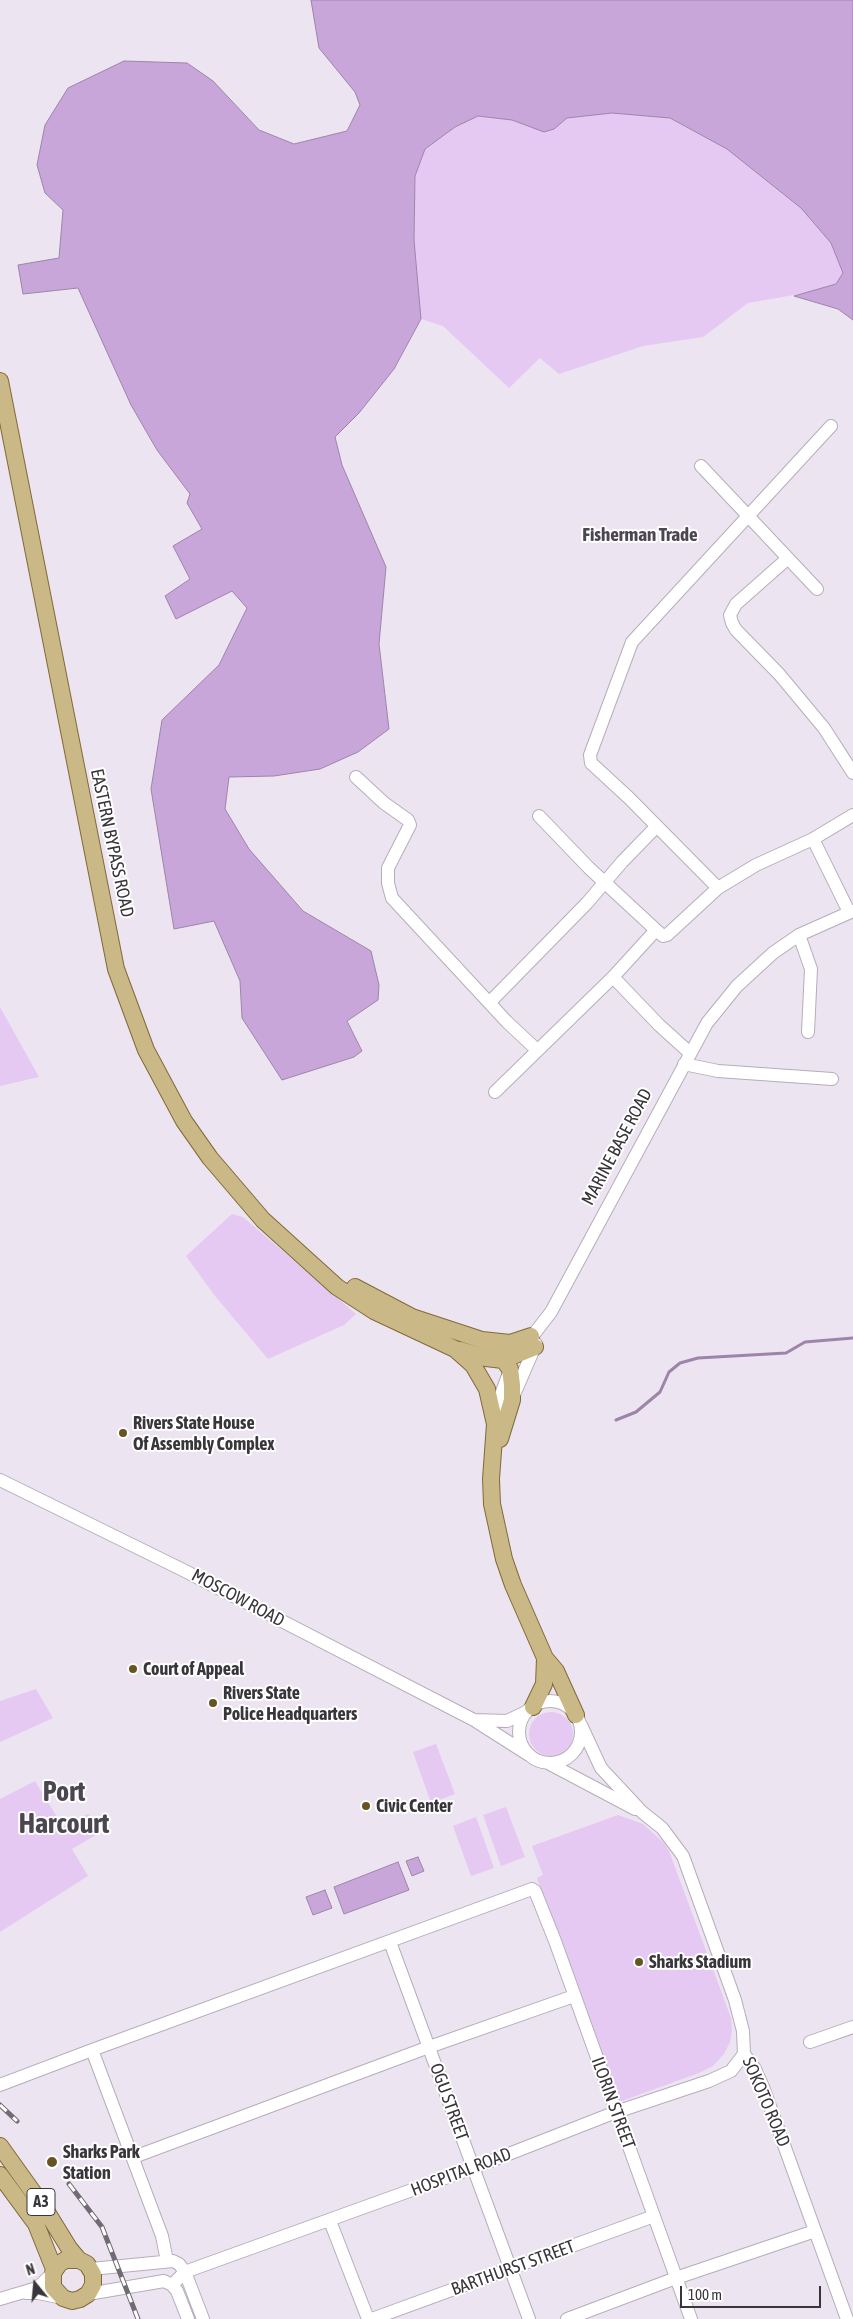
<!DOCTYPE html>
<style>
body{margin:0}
#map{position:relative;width:853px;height:2319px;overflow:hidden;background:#ece4f0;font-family:"Asap Condensed",sans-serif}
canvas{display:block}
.north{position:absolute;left:10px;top:2259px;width:50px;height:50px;-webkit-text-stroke:4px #fff;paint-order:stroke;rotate:343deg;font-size:14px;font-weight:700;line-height:20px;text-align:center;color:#39363b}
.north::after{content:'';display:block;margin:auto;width:18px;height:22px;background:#39363b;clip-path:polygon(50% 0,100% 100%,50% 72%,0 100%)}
.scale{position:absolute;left:680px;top:2286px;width:141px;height:22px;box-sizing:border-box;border:2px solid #39363b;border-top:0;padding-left:6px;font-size:15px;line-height:18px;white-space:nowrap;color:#39363b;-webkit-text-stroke:4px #fff;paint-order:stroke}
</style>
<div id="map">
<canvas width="853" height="2319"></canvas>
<div class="north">N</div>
<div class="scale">100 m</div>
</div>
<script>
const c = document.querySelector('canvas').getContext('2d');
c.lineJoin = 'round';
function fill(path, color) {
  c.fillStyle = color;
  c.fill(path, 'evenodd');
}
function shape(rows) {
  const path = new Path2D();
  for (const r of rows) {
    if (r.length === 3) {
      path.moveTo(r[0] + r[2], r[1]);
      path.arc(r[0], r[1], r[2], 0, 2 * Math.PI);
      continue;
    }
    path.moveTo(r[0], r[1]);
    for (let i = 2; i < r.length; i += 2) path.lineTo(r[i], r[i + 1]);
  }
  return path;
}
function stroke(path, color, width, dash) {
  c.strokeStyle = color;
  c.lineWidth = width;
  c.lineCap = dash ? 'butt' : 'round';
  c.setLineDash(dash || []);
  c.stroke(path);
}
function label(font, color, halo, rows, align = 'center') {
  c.font = font + ' "Asap Condensed",sans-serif';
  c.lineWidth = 4;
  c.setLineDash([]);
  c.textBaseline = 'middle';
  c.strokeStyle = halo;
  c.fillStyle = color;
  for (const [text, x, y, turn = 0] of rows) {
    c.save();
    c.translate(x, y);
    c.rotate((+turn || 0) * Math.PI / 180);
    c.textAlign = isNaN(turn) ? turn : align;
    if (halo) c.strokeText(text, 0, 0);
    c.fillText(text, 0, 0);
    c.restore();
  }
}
fill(shape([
 [613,113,669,118,727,149,801,208,831,243,843,273,836,284,811,292,748,303,703,337,643,346,559,374,540,358,509,388,443,326,421,319,414,240,415,176,425,149,455,127,478,116,512,120,533,128,554,129,567,118],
 [0,1007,39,1077,0,1086],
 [232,1214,243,1217,356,1314,344,1325,268,1359,215,1296,186,1256],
 [36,1689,53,1718,0,1742,0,1701],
 [551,1734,22],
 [436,1744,455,1794,431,1803,413,1752],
 [35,1781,63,1827,88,1814,101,1832,72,1849,88,1876,0,1932,0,1799],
 [506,1807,525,1857,501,1866,483,1815],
 [618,1815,643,1824,664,1843,669,1851,731,2018,732,2031,730,2042,724,2054,713,2066,699,2073,619,2102,537,1878,543,1875,532,1846],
 [476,1817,494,1868,471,1876,453,1826]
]), '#e5c9f3');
const water = shape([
 [311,0,853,0,853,320,838,309,794,296,836,284,843,273,831,243,801,208,727,149,670,118,612,113,567,118,554,129,544,132,512,120,478,116,455,127,425,149,415,176,414,240,421,319,394,369,359,413,335,437,342,465,386,567,379,644,389,729,358,752,320,769,274,776,229,777,225,809,249,849,303,911,371,951,379,985,378,1000,347,1021,362,1051,354,1057,282,1080,242,1018,240,981,214,921,174,929,151,789,162,720,219,665,247,608,232,591,176,619,165,596,190,579,173,546,202,529,187,503,190,494,157,450,131,405,78,288,23,294,18,265,59,258,63,210,45,193,37,165,45,125,68,88,124,61,187,63,213,81,259,130,294,144,347,131,360,105,355,92,319,48,311,0],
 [418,1857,424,1871,412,1876,406,1861,418,1857],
 [398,1862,409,1890,344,1914,334,1887,398,1862],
 [325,1890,332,1908,313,1915,306,1897,325,1890]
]);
fill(water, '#c8a6da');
stroke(water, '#9d84aa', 1);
stroke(shape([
 [616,1420,636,1412,660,1392,669,1372,680,1363,698,1358,786,1353,805,1342,853,1338]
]), '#9d84aa', 3);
const minor = shape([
 [701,466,817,589],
 [787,559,736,604,730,615,732,623,736,630,779,674,824,728,853,773],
 [356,777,384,803,408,820,410,825,388,868,388,883,392,898,507,1022,537,1050],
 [539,816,589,868,656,930,613,977,659,1025,690,1053],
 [718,888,756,865,813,839],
 [849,912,813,839,853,815],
 [656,930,663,936,667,935,718,888,629,798,591,763,590,755,632,642,831,426],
 [799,935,811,969,808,1032],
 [490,1002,587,903,622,862,656,827],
 [684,1064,718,1071,832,1079],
 [495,1092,613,977],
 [527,1343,551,1312,707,1023,737,986,773,953,799,935,853,911],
 [513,1397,536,1344],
 [496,1421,499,1400,510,1370],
 [0,1480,183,1570,474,1720,529,1755],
 [550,1732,31],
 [474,1720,507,1721,526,1712],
 [581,1725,601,1768,642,1812,662,1828,683,1856,735,2000,743,2031,744,2054,755,2069,763,2087,847,2319],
 [548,1763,635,1809],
 [390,1942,529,2319],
 [810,2042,853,2027],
 [92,2050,162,2236,167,2261],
 [0,2085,92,2050,532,1889,535,1891,555,1941,691,2319],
 [134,2157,429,2047,574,1996],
 [330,2221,368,2319],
 [91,2269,173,2261,179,2264,185,2272,203,2319],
 [172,2285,185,2272,204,2265,473,2168,616,2112,709,2081,731,2071,744,2054],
 [26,2293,38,2293,63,2298],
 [88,2294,164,2281,172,2285,177,2291,188,2319],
 [0,2299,37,2288,53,2273],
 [372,2319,654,2216],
 [567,2319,676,2278,815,2231]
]);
const major = shape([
 [0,381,116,969,146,1050,184,1121,210,1158,263,1220,337,1287,374,1311,455,1349,473,1365,487,1389,495,1424,491,1479,492,1504,504,1559,513,1585,545,1658,556,1671,576,1715],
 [355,1287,412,1317,482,1340,496,1350,510,1369,512,1385,512,1400,500,1439],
 [482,1340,510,1343,531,1336],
 [460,1350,486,1358,503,1360,535,1347],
 [533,1707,544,1684,545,1658],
 [0,2146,45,2209,69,2248,79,2260,87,2264,93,2274,93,2285,88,2294,80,2299,72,2301,63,2298,53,2287,53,2273,59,2264,65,2260,79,2260],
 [0,2175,36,2224,54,2269]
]);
stroke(minor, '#b5aeb9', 14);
stroke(major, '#806b38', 18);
stroke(minor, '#fff', 12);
stroke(major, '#cab886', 16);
const rail = shape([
 [0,2105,17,2121],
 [69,2184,102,2227,138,2319]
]);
stroke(rail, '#706c73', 5);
stroke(rail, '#fff', 3, [9]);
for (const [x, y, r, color] of [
 [123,1433,5,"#675422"],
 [133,1669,5,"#675422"],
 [213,1703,5,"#675422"],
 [366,1806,5,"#675422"],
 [639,1962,5,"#675422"],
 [52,2162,6,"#675422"]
]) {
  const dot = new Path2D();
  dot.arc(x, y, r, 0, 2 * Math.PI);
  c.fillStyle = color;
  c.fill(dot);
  stroke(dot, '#fff', 2);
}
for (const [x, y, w] of [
 [41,2202,28]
]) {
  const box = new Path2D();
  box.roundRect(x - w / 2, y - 13.5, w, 27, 4);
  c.fillStyle = '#fff';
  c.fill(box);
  stroke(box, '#39363b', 1);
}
label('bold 16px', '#39363b', null, [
 ["A3",41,2202]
]);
label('18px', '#39363b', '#fff', [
 ["EASTERN BYPASS ROAD",112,843,78],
 ["MARINE BASE ROAD",617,1147,-62],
 ["MOSCOW ROAD",238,1598,28],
 ["OGU STREET",449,2102,70],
 ["SOKOTO ROAD",766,2102,67],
 ["ILORIN STREET",613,2103,70],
 ["HOSPITAL ROAD",461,2172,-21],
 ["BARTHURST STREET",513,2268,-20]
]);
label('bold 18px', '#39363b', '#fff', [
 ["Rivers State House",133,1423],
 ["Of Assembly Complex",133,1444],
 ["Court of Appeal",143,1669],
 ["Rivers State",223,1693],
 ["Police Headquarters",223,1714],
 ["Civic Center",376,1806],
 ["Sharks Stadium",649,1962],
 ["Sharks Park",63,2152],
 ["Station",63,2173]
], 'left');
label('bold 19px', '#4c4650', '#fff', [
 ["Fisherman Trade",640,535]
]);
label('bold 28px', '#4c4650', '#fff', [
 ["Port",64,1792],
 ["Harcourt",64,1824]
]);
</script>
